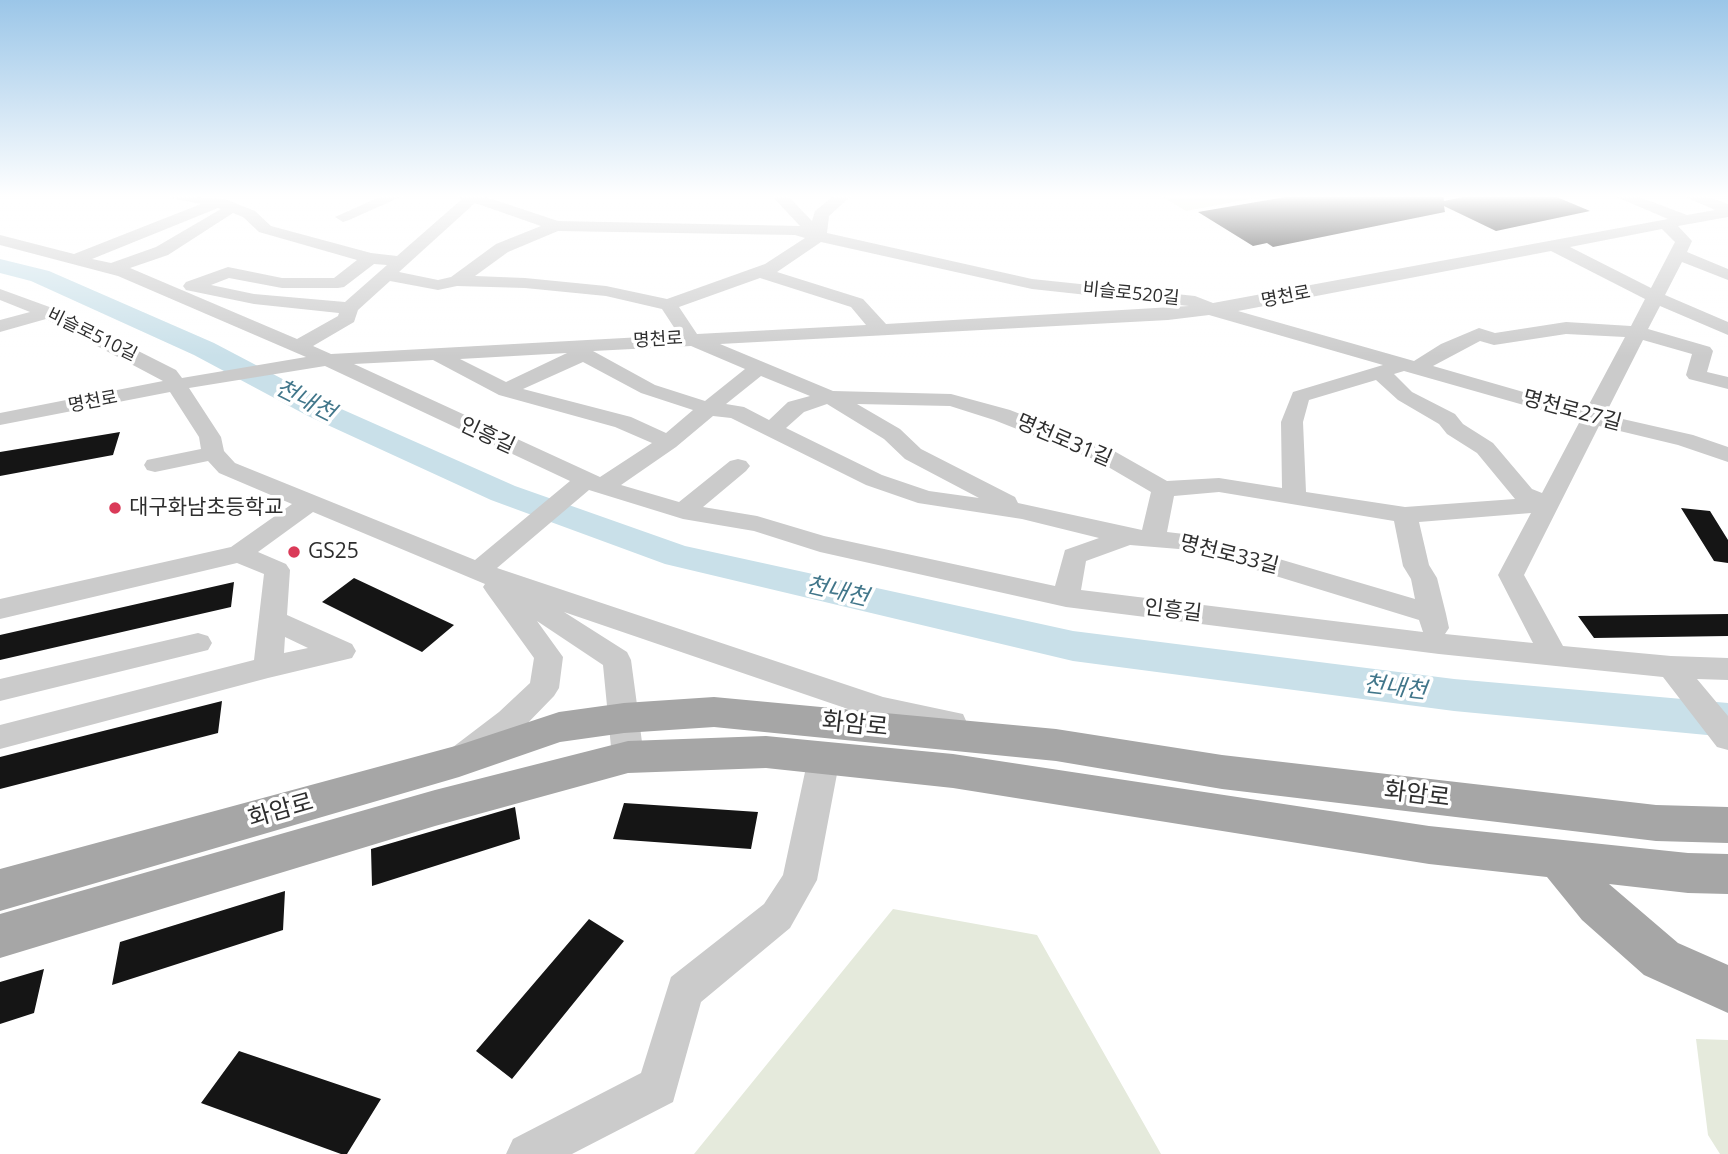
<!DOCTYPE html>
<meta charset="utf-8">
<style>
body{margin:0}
canvas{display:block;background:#fff}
</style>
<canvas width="1728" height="1154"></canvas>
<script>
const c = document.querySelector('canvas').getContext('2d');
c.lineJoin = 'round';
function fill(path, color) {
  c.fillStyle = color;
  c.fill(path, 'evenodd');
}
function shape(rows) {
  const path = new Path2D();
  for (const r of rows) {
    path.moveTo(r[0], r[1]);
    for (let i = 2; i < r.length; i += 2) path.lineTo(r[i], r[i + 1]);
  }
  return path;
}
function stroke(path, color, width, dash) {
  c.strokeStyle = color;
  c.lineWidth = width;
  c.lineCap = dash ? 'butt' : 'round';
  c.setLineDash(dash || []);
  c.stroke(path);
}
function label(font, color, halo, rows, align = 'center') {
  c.font = font + ' "Open Sans","Noto Sans KR",sans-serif';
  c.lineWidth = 7;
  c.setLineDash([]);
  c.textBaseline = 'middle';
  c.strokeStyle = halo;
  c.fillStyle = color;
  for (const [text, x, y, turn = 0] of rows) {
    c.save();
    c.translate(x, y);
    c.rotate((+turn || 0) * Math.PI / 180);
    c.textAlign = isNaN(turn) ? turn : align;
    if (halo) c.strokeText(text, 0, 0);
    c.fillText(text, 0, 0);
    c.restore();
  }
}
fill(shape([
 [1160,195,1256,195,1260,197,1186,211],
 [893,909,1037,935,1161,1154,694,1154],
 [1696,1039,1728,1040,1728,1154,1720,1154,1708,1135]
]), '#e5eadc');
fill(shape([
 [0,259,49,271,214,343,330,404,515,486,685,546,1073,631,1454,679,1728,703,1728,737,1454,711,1073,661,665,564,491,500,308,416,194,355,31,281,0,273,0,259]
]), '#c9e0e9');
fill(shape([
 [1297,195,1443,195,1444,201,1473,195,1552,195,1590,211,1496,231,1444,206,1445,212,1273,247,1267,243,1253,246,1198,212],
 [120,432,113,455,0,476,0,452],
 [1681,508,1710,511,1728,540,1728,563,1714,561],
 [354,578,454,625,422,652,322,602],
 [234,582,231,607,0,660,0,635],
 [1728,614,1728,636,1594,638,1578,616],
 [222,701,218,733,0,789,0,757],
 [624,803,758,812,751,849,613,839],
 [515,807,520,839,372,886,371,849],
 [285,891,283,930,112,985,120,942],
 [589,919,624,941,512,1079,476,1051],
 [44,969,34,1013,0,1024,0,982],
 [239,1051,381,1099,347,1154,341,1154,201,1103]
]), '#151515');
fill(shape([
 [169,195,225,199,255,211,271,226,371,253,397,256,462,199,457,195,480,195,558,221,800,226,771,195,787,195,812,221,815,211,835,195,852,195,829,216,827,233,1032,279,1195,296,1213,303,1668,219,1612,195,1634,195,1687,215,1715,210,1681,195,1703,195,1728,204,1728,217,1678,226,1692,241,1687,252,1728,269,1728,280,1682,262,1665,295,1728,322,1728,335,1660,306,1648,329,1710,347,1713,351,1707,372,1728,377,1728,389,1689,379,1686,375,1692,354,1643,340,1605,415,1693,435,1728,447,1728,462,1678,445,1599,426,1524,575,1563,646,1671,656,1728,658,1728,680,1697,679,1728,716,1728,750,1717,747,1663,677,1439,654,1066,607,820,552,754,531,683,519,589,490,497,568,883,697,963,714,967,723,963,732,952,735,883,721,564,612,627,652,631,660,644,757,639,766,628,770,617,766,612,757,603,665,537,621,563,657,559,688,554,696,521,730,475,765,464,769,453,765,448,756,453,747,499,712,530,683,534,658,487,593,483,587,485,584,313,512,258,552,286,564,290,570,287,615,352,644,356,651,352,658,268,678,0,749,0,725,254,660,264,574,237,563,0,619,0,599,231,547,292,504,219,473,208,461,155,472,147,470,144,465,147,460,201,449,199,437,170,392,0,425,0,413,163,381,46,319,0,332,0,320,30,312,0,300,0,289,55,309,176,370,182,378,306,357,118,276,0,245,0,235,74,254,201,204,172,198,169,195],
 [475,203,541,226,496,244,451,277,438,280,399,272,475,203],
 [218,208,221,209,156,247,111,263,92,259,218,208],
 [233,213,243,217,259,232,357,260,334,278,282,278,228,267,186,282,183,286,186,290,254,304,339,313,338,316,297,339,130,268,168,255,233,213],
 [1662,229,1675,242,1651,288,1570,247,1662,229],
 [558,231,795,235,805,238,765,264,667,299,606,286,525,278,475,276,508,252,558,231],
 [821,242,1032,289,1189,306,886,324,863,299,777,272,821,242],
 [1551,251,1645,299,1631,326,1566,322,1495,333,1479,328,1441,344,1414,361,1238,311,1551,251],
 [374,264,387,265,345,302,254,294,211,285,229,278,282,288,338,288,344,287,374,264],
 [760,278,851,307,866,325,697,334,679,307,760,278],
 [390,281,438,290,457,286,525,288,606,296,662,309,679,335,331,354,313,346,354,322,358,310,390,281],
 [1209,315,1383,365,1293,392,1281,422,1282,488,1219,478,1167,481,1114,451,1010,410,951,394,833,391,720,344,1168,320,1209,315],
 [1566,334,1625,337,1586,410,1433,366,1480,341,1494,345,1566,334],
 [691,346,745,369,705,401,655,385,593,351,691,346],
 [567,353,506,382,460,359,567,353],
 [433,360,499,395,615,427,652,443,600,477,354,364,433,360],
 [583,362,641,393,693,410,666,433,631,417,523,389,583,362],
 [325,366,570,481,475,560,235,463,224,451,221,437,189,388,325,366],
 [1404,371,1580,421,1542,493,1532,489,1493,443,1463,424,1455,414,1412,392,1394,374,1404,371],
 [761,376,810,396,788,402,769,420,744,407,726,404,761,376],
 [1376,380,1398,400,1439,424,1447,434,1477,453,1515,499,1405,507,1306,492,1303,422,1309,400,1376,380],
 [827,404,884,439,905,459,979,498,929,491,882,475,786,428,804,412,827,404],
 [857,404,950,406,994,420,1098,461,1151,492,1142,530,1018,503,1015,497,921,449,900,429,857,404],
 [713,416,731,418,866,485,918,503,1022,519,1099,538,1065,550,1055,586,824,536,757,516,703,507,746,471,750,466,746,461,738,459,730,461,679,502,621,485,676,447,713,416],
 [1219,492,1394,521,1403,566,1411,579,1415,599,1201,536,1167,532,1174,496,1219,492],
 [1531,513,1498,575,1533,643,1445,634,1449,628,1446,614,1437,578,1429,565,1419,522,1531,513],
 [1130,545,1191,550,1419,620,1423,632,1081,590,1086,561,1130,545],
 [285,637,308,648,284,653,285,637],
 [384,195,405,195,349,220,343,222,335,217,384,195],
 [198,633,208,636,212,643,208,650,0,701,0,679,198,633],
 [824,745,835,749,840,758,817,880,790,928,701,1002,673,1102,572,1154,506,1154,513,1139,641,1073,671,977,764,904,783,875,808,758,813,749,824,745]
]), '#cbcbcb');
fill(shape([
 [714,697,1056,729,1222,755,1656,805,1728,807,1728,843,1656,841,1222,789,1056,761,714,727,624,733,560,742,459,777,0,911,0,869,459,745,559,712,624,703,714,697],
 [766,736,953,754,1429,826,1688,853,1728,854,1728,894,1688,893,1609,884,1678,943,1728,965,1728,1013,1644,975,1582,920,1547,877,1429,864,953,788,766,768,628,773,435,826,0,958,0,914,435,790,628,741,766,736]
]), '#a6a6a6');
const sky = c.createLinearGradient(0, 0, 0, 357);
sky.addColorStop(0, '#9bc6e8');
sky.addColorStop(0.55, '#fff');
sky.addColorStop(1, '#ffffff00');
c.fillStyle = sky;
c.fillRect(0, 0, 1728, 357);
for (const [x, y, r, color] of [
 [115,508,7,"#da3a58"],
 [294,552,7,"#da3a58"]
]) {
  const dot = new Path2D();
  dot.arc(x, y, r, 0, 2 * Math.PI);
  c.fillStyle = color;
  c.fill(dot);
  stroke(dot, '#fff', 2.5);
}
label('18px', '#2e2e2e', '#fff', [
 ["비슬로520길",1131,294,6],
 ["명천로",1286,297,-11],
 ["비슬로510길",92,335,26],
 ["명천로",658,340,-3],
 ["명천로",93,402,-11]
]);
label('21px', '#2e2e2e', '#fff', [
 ["명천로27길",1572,411,15],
 ["인흥길",487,436,25],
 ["명천로31길",1064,441,23],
 ["명천로33길",1229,555,14],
 ["인흥길",1173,611,7]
]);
label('21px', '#2e2e2e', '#fff', [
 ["대구화남초등학교",129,508],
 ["GS25",308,552]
], 'left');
label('italic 23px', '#41768a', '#fff', [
 ["천내천",305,401,27],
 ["천내천",837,592,13],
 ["천내천",1395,688,7]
]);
label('24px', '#2e2e2e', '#fff', [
 ["화암로",855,725,6],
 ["화암로",1417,795,7],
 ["화암로",281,811,-16]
]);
</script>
